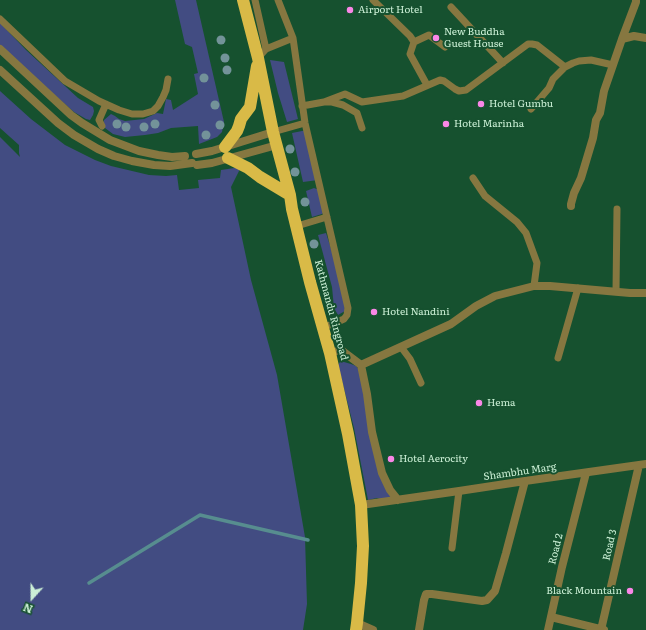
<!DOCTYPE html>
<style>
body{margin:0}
#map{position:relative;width:646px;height:630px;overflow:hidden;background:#16512f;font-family:Literata,serif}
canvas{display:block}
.north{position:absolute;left:12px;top:578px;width:40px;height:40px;-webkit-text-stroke:3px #16512f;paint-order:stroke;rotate:201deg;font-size:11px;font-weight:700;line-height:16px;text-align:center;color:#ccf0d6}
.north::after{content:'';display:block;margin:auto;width:14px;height:18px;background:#ccf0d6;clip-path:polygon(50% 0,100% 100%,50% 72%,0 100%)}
</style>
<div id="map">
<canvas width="646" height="630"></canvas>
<div class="north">N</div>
</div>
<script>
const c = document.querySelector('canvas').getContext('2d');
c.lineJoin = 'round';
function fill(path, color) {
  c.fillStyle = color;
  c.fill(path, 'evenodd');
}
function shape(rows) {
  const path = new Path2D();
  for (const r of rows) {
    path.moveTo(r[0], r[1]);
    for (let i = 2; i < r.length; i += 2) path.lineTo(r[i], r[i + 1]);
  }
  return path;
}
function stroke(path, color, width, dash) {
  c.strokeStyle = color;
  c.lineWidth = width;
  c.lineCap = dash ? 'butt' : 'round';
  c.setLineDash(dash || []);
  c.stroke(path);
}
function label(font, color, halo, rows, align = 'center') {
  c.font = font + ' Literata,serif';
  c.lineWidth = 4;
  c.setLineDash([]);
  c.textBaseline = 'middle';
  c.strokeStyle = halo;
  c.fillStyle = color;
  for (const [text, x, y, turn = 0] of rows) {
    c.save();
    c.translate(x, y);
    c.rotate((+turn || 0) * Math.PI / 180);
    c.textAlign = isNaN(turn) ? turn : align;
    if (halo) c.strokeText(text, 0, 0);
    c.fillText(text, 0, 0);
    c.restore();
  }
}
fill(shape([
 [175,0,196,0,224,122,222,132,217,137,199,144,198,126,171,128,158,133,145,135,125,137,113,134,105,128,103,125,104,120,111,114,115,116,119,119,125,121,144,119,157,113,163,114,166,99,171,100,173,110,198,94,194,74,198,73,192,47,185,44],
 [0,23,26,50,78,98,93,107,94,111,93,115,90,120,86,119,74,112,51,92,0,45],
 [270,60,284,62,298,119,287,122,278,93],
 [0,91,31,119,65,145,95,160,111,166,149,175,166,176,177,175,179,190,199,188,198,180,220,178,221,170,241,167,231,187,251,280,277,375,305,537,307,604,303,630,0,630,0,137,20,157,19,153,19,145,0,128],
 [307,130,318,180,303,182,292,133],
 [314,188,319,190,324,212,322,214,312,217,306,191],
 [326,233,346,295,345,311,338,315,334,308,332,287,318,235],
 [340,362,344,362,351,364,356,366,359,370,373,442,394,500,382,500,377,498,368,500,354,428,338,365]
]), '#424c82');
stroke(shape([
 [89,583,200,515,308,540]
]), '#578d8f', 3.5);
stroke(shape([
 [255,0,266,49],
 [373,0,410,36,414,42,429,35,445,47],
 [451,7,503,63],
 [0,19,65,81,99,101,119,110,132,114,143,114,153,111,158,106,163,97,166,90,168,79],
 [293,38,305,123,348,308,347,315,344,319,333,324,323,327],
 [414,42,410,54,427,85],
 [258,58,266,49,293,38,278,0],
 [324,102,345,94,362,102,403,96,440,80,444,81,455,89,459,91,466,90,528,44,532,44,537,45,565,67],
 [302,106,324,102,332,102,343,105,357,113,362,128],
 [531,109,549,88,553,79,565,67,573,63,579,61,591,60,613,65],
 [102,126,99,120,106,104],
 [273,132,305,123],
 [473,178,485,196,517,222,526,233,537,263,534,286],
 [297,226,327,217],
 [616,291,617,209],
 [401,347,410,359,421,383],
 [558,358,578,288],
 [452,548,459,491]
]), '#867740', 7);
stroke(shape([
 [622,39,636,2,636,0],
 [0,49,71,115,82,123,110,140,139,151,158,155,172,157,185,156],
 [0,70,58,123,74,135,98,149,114,156,132,161,154,165,170,166,192,163],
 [196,154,212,151,273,132],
 [197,165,212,163,277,145],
 [571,206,571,204,574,193,581,178,593,138,596,120,600,113,604,91,622,39,634,36,646,38],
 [330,353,341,350,361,365,367,394,372,432,382,473,390,490,398,500],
 [361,365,451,324,476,306,495,296,534,286,550,286,630,293,646,293],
 [361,505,459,491,525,481,646,464],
 [551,617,604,630],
 [357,623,373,630],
 [419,630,424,600,426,594,432,594,482,601,487,600,495,591,506,553,525,481],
 [548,630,562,567,586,473],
 [601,630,639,465]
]), '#867740', 8);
stroke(shape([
 [243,0,258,58,273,132,290,195,292,209,310,282,330,353,348,434,361,505,363,546,361,583,357,623,356,630],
 [225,147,237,131,239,126,241,119,250,107,257,66],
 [228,158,248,168,260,177,290,195]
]), '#d9ba47', 12);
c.fillStyle = '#739399';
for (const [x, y] of [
 [221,40],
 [225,58],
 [227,70],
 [204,78],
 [215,105],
 [117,124],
 [155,124],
 [220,125],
 [126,127],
 [144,127],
 [206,135],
 [290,149],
 [295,172],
 [305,202],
 [314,244]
]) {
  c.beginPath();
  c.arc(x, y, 4.5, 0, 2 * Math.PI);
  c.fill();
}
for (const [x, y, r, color] of [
 [350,10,4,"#fa87e7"],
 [436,38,4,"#fa87e7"],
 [481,104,4,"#fa87e7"],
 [446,124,4,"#fa87e7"],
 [374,312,4,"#fa87e7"],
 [479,403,4,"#fa87e7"],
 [391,459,4,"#fa87e7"],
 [630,591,4,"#fa87e7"]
]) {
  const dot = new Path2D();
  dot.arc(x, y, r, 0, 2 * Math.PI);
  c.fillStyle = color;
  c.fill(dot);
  stroke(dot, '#16512f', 1.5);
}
label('10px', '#ccf0d6', '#16512f', [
 ["Airport Hotel",358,10],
 ["New Buddha",444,32],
 ["Guest House",444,44],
 ["Hotel Gumbu",489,104],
 ["Hotel Marinha",454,124],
 ["Hotel Nandini",382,312],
 ["Hema",487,403],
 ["Hotel Aerocity",399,459],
 ["Black Mountain",622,591,"right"]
], 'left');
label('10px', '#ccf0d6', '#16512f', [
 ["Kathmandu Ringroad",331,310,75],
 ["Shambhu Marg",520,472,-8],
 ["Road 3",610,545,-77],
 ["Road 2",556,549,-76]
]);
</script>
